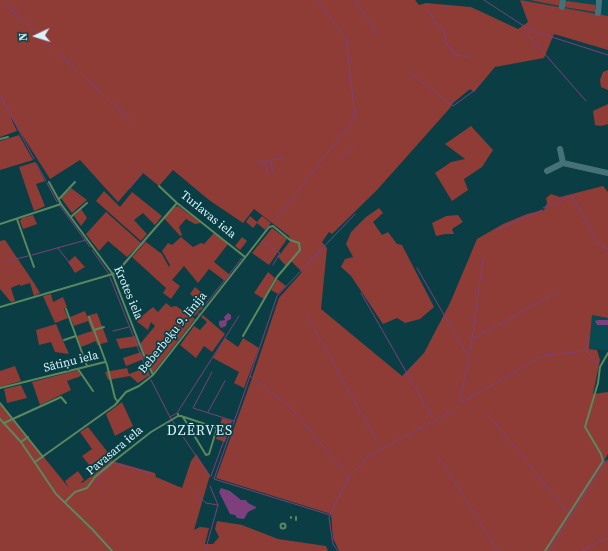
<!DOCTYPE html>
<meta charset="utf-8">
<style>
body{margin:0}
#map{position:relative;width:608px;height:551px;overflow:hidden;background:#0a3e44;font-family:"Source Serif 4",serif}
canvas{display:block}
.north{position:absolute;left:16px;top:16px;width:40px;height:40px;-webkit-text-stroke:3px #0a3e44;paint-order:stroke;rotate:266deg;font-size:11px;font-weight:700;line-height:16px;text-align:center;color:#d6f4f9}
.north::after{content:'';display:block;margin:auto;width:14px;height:18px;background:#d6f4f9;clip-path:polygon(50% 0,100% 100%,50% 72%,0 100%)}
</style>
<div id="map">
<canvas width="608" height="551"></canvas>
<div class="north">N</div>
</div>
<script>
const c = document.querySelector('canvas').getContext('2d');
c.lineJoin = 'round';
function fill(path, color) {
  c.fillStyle = color;
  c.fill(path, 'evenodd');
}
function shape(rows) {
  const path = new Path2D();
  for (const r of rows) {
    if (r.length === 3) {
      path.moveTo(r[0] + r[2], r[1]);
      path.arc(r[0], r[1], r[2], 0, 2 * Math.PI);
      continue;
    }
    path.moveTo(r[0], r[1]);
    for (let i = 2; i < r.length; i += 2) path.lineTo(r[i], r[i + 1]);
  }
  return path;
}
function stroke(path, color, width, dash) {
  c.strokeStyle = color;
  c.lineWidth = width;
  c.lineCap = dash ? 'butt' : 'round';
  c.setLineDash(dash || []);
  c.stroke(path);
}
function label(font, color, halo, rows, align = 'center') {
  c.font = font + ' "Source Serif 4",serif';
  c.lineWidth = 3.5;
  c.setLineDash([]);
  c.textBaseline = 'middle';
  c.strokeStyle = halo;
  c.fillStyle = color;
  for (const [text, x, y, turn = 0] of rows) {
    c.save();
    c.translate(x, y);
    c.rotate((+turn || 0) * Math.PI / 180);
    c.textAlign = isNaN(turn) ? turn : align;
    if (halo) c.strokeText(text, 0, 0);
    c.fillText(text, 0, 0);
    c.restore();
  }
}
fill(shape([
 [519,0,608,0,608,16,582,12],
 [592,315,608,318,608,350,589,349]
]), '#094951');
fill(shape([
 [0,0,415,0,419,5,426,3,471,7,518,29,528,22,520,0,608,16,608,50,554,34,544,58,495,67,474,92,470,89,453,103,450,108,377,190,332,234,329,232,322,242,327,248,321,309,402,376,424,353,450,303,477,239,503,224,527,214,544,210,547,203,546,198,551,194,560,197,603,186,608,192,608,318,592,315,589,349,597,350,600,360,593,394,608,392,608,454,604,461,606,462,608,459,608,551,339,551,333,538,331,514,216,478,251,381,279,298,302,272,291,261,286,266,278,257,290,241,289,236,254,209,243,223,209,200,173,170,159,186,143,173,118,202,80,160,50,179,10,116,17,131,0,137],
 [530,0,560,0,561,3,560,6],
 [567,1,595,5,595,12,564,7,565,3],
 [608,70,608,90,601,87,600,80,603,72],
 [608,104,608,124,601,126,595,125,593,111],
 [471,126,493,150,482,167,464,179,468,190,452,201,435,173,451,162,465,159,445,144],
 [19,135,33,160,0,170,0,141],
 [35,162,45,181,36,184,45,206,34,211,19,167],
 [71,188,87,200,72,213,61,198],
 [104,191,120,207,132,192,162,216,155,225,143,213,134,220,147,234,141,241,96,201],
 [178,206,201,223,195,224,186,219,179,227,182,235,180,236,164,218,175,207],
 [379,208,383,213,373,222,382,235,388,232,397,244,402,245,434,307,420,319,405,323,397,318,383,324,351,276,341,267,345,259,353,257,346,244,351,232,366,217],
 [81,209,87,218,81,226,74,216],
 [106,212,141,243,127,257,108,241,99,251,86,234],
 [33,215,37,224,23,229,20,221,22,218],
 [458,215,463,222,452,229,454,234,445,234,436,236,432,223,446,216],
 [250,216,257,222,262,216,271,223,265,230,257,223,253,228,246,222],
 [272,228,287,239,269,265,252,253],
 [214,233,228,244,214,262,230,275,225,281,209,269,198,283,184,266,172,280,180,286,171,299,163,293,166,288,132,257,146,242,162,254,169,267,170,265,162,251,168,243,172,245,181,237,193,247,201,243,204,244],
 [242,237,247,241,240,250,235,246],
 [5,240,34,283,40,293,34,296,30,283,20,286,20,284,11,288,15,301,11,302,0,289,0,241],
 [75,256,85,267,75,273,68,262],
 [268,272,275,278,264,299,254,293],
 [277,279,286,286,278,294,271,290],
 [195,287,202,293,198,299,205,304,195,316,188,311,197,300,190,294],
 [51,294,53,302,63,297,67,307,64,309,68,318,55,323,43,296],
 [166,303,171,307,176,306,195,319,153,373,140,344,155,326,151,322,148,330,136,321,153,307,158,312],
 [85,311,87,316,97,313,108,342,97,345,96,341,81,347,77,336,92,331,88,321,74,326,70,317],
 [203,315,225,334,212,352,204,346,196,358,180,345,194,326,200,330,207,322,201,317],
 [56,324,64,343,69,354,55,352,51,342,39,345,36,330],
 [135,336,139,346,120,349,116,339],
 [225,338,238,347,243,338,259,348,244,388,234,383,239,372,213,358],
 [141,352,144,359,126,366,123,358],
 [15,366,21,381,0,387,0,371],
 [147,367,150,375,138,383,130,376,108,380,105,372,127,368,129,374],
 [78,370,81,376,67,381,71,390,40,405,32,382],
 [21,385,27,398,7,403,4,389],
 [122,402,133,426,115,436,106,414],
 [0,403,69,488,65,481,78,471,84,480,81,482,82,483,109,463,103,466,98,460,90,466,82,456,92,449,80,432,88,427,113,459,112,461,155,473,156,477,182,488,191,461,196,454,210,475,194,530,200,527,209,528,205,544,213,544,219,537,215,529,217,521,242,525,278,539,326,546,328,551,0,551],
 [222,418,232,421,225,442,216,439]
]), '#8e3c35');
fill(shape([
 [228,313,231,315,231,319,227,321,226,326,221,328,219,325,219,321,225,320,224,317],
 [598,320,608,320,608,325,597,325,595,321],
 [221,488,230,491,241,500,246,500,248,503,256,507,256,508,248,512,244,519,237,518,235,515,230,514,219,492]
]), '#7d407d');
stroke(shape([
 [1,0,134,123],
 [355,0,377,33],
 [484,0,530,30,608,55],
 [425,8,432,16,432,22,441,26,448,46,457,55,469,57],
 [526,37,530,37,586,101],
 [408,71,453,106,475,90,476,86],
 [0,95,34,159],
 [342,159,353,145],
 [271,161,273,172],
 [266,162,267,173],
 [36,163,46,181],
 [258,163,285,157],
 [47,183,57,202],
 [129,189,142,174],
 [60,206,90,247],
 [543,208,572,196,598,244,608,249],
 [278,217,355,117,346,38,317,0],
 [496,230,542,210],
 [262,241,280,253,273,265],
 [58,248,71,265],
 [92,250,109,274],
 [134,253,145,242],
 [32,255,86,240],
 [483,259,472,339,460,401,462,402,542,356],
 [8,261,28,256],
 [417,268,466,353],
 [114,276,129,259],
 [110,277,149,376],
 [361,293,432,417],
 [201,310,242,258],
 [198,315,199,313],
 [308,317,379,445],
 [113,331,129,327],
 [587,338,587,352,598,364],
 [472,339,559,291],
 [544,355,587,351],
 [212,372,193,408,234,421],
 [250,376,277,296,355,214],
 [151,380,171,419],
 [208,412,225,381],
 [488,414,568,513],
 [170,417,177,413,239,316],
 [172,420,210,477],
 [438,456,498,551],
 [114,463,153,474],
 [211,476,231,421],
 [96,481,107,468],
 [194,493,206,503,218,505],
 [330,515,214,479,250,376,292,409,349,477],
 [206,548,218,505,210,486],
 [338,551,333,544,329,518,331,512,349,477,369,456,454,410,459,405],
 [549,551,606,460],
 [582,551,608,537]
]), '#7d407d', 1);
stroke(shape([
 [562,7,563,0],
 [598,13,599,1],
 [560,149,563,163],
 [547,171,563,163,608,173]
]), '#457278', 6);
stroke(shape([
 [0,139,8,137],
 [49,182,61,204,112,273,143,353,153,375],
 [159,186,177,203,245,257],
 [59,199,75,182],
 [72,216,87,203],
 [17,219,34,267],
 [0,224,61,204],
 [0,307,116,273,177,203],
 [66,309,76,336],
 [89,317,107,365,115,398,118,402],
 [94,330,104,327],
 [64,340,76,336,87,366],
 [78,369,93,391],
 [0,388,105,362],
 [0,403,43,457],
 [178,416,181,416,217,428,209,454,206,455,183,417],
 [0,419,21,442,56,494,92,529,112,551],
 [4,423,61,397,66,403],
 [21,442,28,437],
 [35,462,115,405,126,392,139,386,153,375,269,227,273,226,290,240,299,243,300,250,277,277,243,336],
 [65,502,75,492,87,488,95,477,114,461,151,432,178,416,178,414],
 [291,518,291,517],
 [296,520,296,517],
 [283,526,2.5],
 [545,551,603,461,601,454,585,427,598,383,600,367,608,353]
]), '#5a885f', 2);
label('12px', '#d6f4f9', '#0a3e44', [
 ["Turlavas iela",208,215,39],
 ["Krotes iela",128,293,67],
 ["Beberbeķu 9. līnija",173,333,-51],
 ["Sātiņu iela",71,362,-14],
 ["Pavasara iela",115,451,-40]
]);
c.letterSpacing = '1px';
label('14px', '#d6f4f9', '#0a3e44', [
 ["DZĒRVES",200,431]
]);
c.letterSpacing = '0px';
</script>
